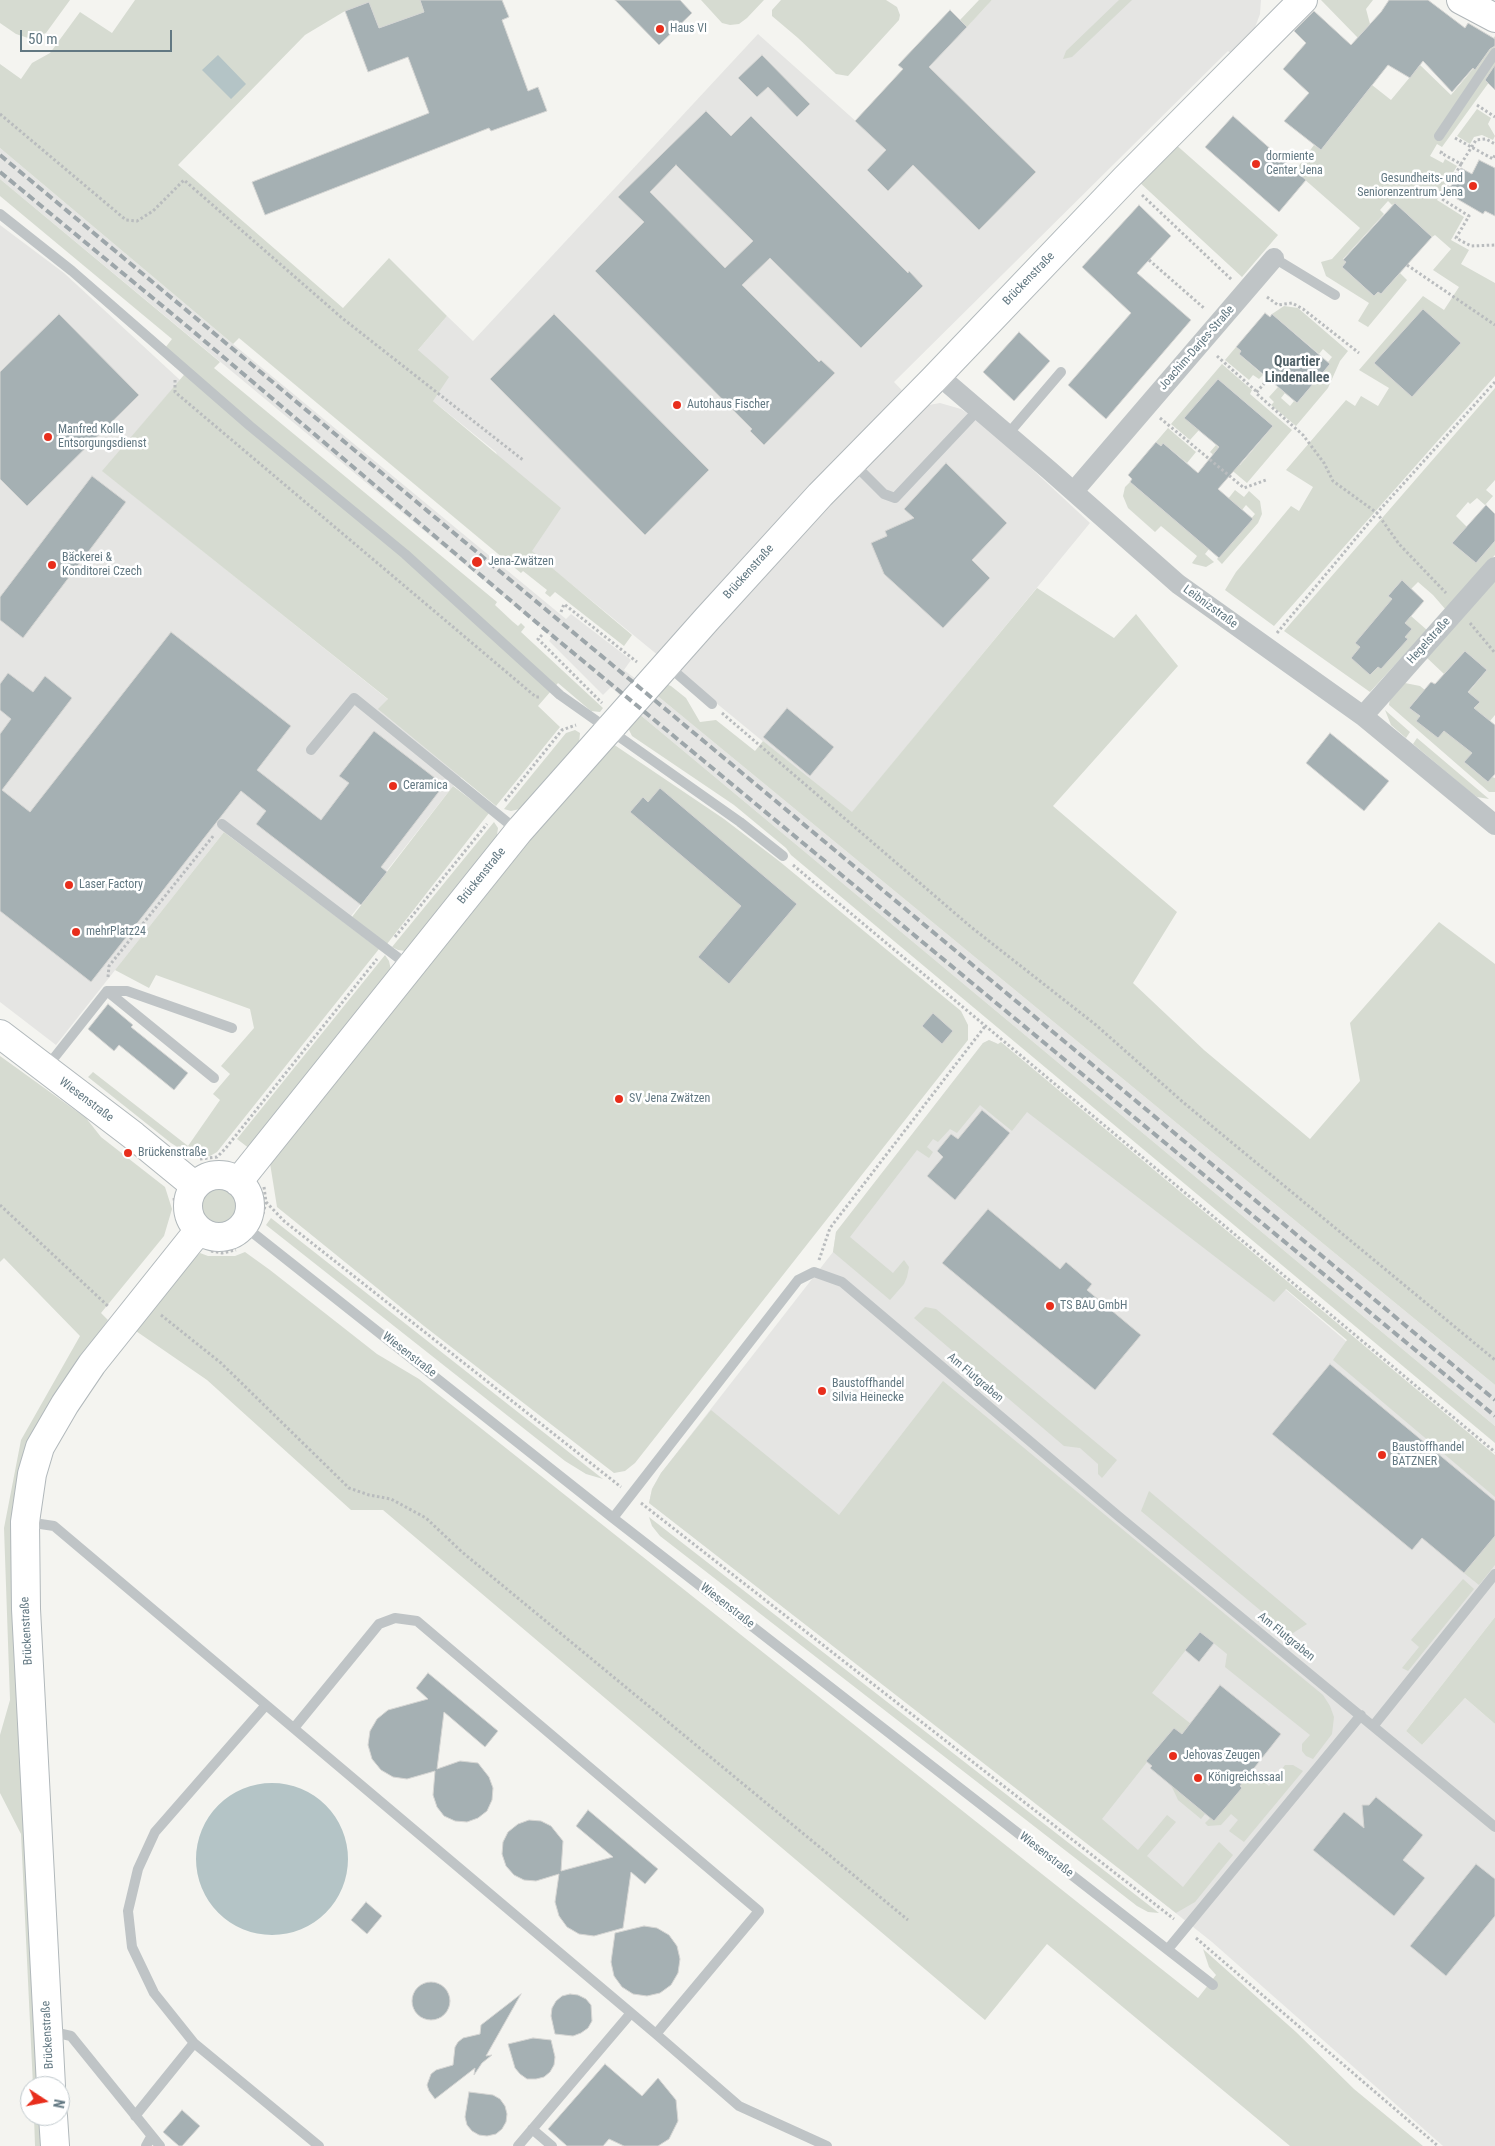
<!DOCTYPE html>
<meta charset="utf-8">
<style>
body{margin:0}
#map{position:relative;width:1495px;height:2146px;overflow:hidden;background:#f4f4f0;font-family:"Roboto Condensed",sans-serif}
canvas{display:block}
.north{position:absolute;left:20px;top:2076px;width:50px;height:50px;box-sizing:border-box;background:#fff;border:1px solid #c0c9cd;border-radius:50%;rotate:101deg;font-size:14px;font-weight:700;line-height:20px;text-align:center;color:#627882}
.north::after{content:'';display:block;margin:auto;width:18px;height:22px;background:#e82e1c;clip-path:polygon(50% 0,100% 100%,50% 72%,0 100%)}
.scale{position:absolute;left:20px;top:30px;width:152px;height:22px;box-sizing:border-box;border:2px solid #627882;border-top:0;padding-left:6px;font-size:15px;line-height:18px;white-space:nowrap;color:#627882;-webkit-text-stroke:4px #fff;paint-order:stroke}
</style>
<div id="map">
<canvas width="1495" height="2146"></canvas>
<div class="north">N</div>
<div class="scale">50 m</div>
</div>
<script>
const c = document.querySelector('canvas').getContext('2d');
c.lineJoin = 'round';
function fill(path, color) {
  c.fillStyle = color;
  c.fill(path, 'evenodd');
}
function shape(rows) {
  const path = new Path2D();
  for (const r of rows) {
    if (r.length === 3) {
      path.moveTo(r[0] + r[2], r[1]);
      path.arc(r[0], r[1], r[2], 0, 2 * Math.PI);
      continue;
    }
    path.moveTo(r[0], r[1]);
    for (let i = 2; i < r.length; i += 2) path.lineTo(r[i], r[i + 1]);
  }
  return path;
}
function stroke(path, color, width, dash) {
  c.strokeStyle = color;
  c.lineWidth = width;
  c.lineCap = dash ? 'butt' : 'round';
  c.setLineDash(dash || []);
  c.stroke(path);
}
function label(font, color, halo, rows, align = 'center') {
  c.font = font + ' "Roboto Condensed",sans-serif';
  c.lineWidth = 5;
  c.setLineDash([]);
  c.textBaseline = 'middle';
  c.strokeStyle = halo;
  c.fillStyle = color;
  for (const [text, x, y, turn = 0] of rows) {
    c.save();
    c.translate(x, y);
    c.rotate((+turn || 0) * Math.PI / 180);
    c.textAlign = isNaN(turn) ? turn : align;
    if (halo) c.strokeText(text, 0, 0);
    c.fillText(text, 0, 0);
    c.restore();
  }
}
fill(shape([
 [992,0,1261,0,1260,14,1253,33,1232,54,1228,51,894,382,918,407,940,403,961,409,987,427,1090,523,852,813,810,780,531,551,496,452,433,401,418,350,447,316,473,341,758,34,868,132],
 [0,148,233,344,566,619,571,614,631,660,624,670,654,693,1495,1385,1495,1426,638,713,611,687,603,695,549,641,552,637,0,179],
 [0,225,64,273,180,380,103,471,471,766,453,786,348,920,224,832,56,1045,0,1002],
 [989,1040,996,1043,1495,1468,1495,1617,1406,1731,1422,1745,1465,1698,1495,1724,1495,2146,1443,2146,1212,1942,1084,1840,649,1503,652,1489,661,1473,833,1252,836,1232,983,1043]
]), '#e5e5e3');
fill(shape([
 [0,0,70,0,46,33,31,39,16,34,0,23],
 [135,0,420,0,424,12,379,28,369,2,345,11,305,35,178,165,343,308,389,258,447,316,418,350,449,377,433,401,561,508,532,551,632,635,624,646,555,592,550,597,545,593,547,590,523,571,521,573,239,338,233,344,0,148,0,64,21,79,32,63,50,53,80,12,112,33],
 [701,0,764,0,747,18,739,24,730,25,722,23],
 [781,0,886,0,897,7,900,15,899,20,848,76,836,74,798,38,772,16,772,10],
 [979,0,992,0,967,27,960,20],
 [1119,0,1132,0,1072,57,1063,59,1066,51],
 [1321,0,1373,0,1366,9,1370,24,1358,38],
 [1495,36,1495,74,1442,147,1437,144,1430,156,1443,163,1445,159,1457,166,1437,200,1464,217,1451,240,1469,250,1461,264,1495,283,1495,376,1274,626,1225,590,1236,572,1291,506,1299,511,1313,487,1286,470,1346,400,1355,406,1361,396,1378,406,1389,388,1359,370,1423,296,1444,310,1459,287,1433,270,1451,249,1435,235,1432,237,1395,203,1392,205,1388,201,1380,210,1384,214,1343,259,1346,262,1342,267,1374,296,1378,292,1381,294,1400,273,1407,280,1368,327,1358,321,1369,303,1326,276,1321,262,1332,259,1360,228,1295,171,1314,145,1321,150,1372,85,1391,100,1420,65,1451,95,1477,64],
 [1477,109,1491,118,1488,124,1495,136,1493,140,1482,135,1474,137,1470,144,1457,136],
 [1174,143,1278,235,1242,277,1137,180],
 [0,179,220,362,214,368,497,602,495,605,512,621,518,626,521,623,525,627,521,632,603,708,600,712,591,711,558,683,538,706,560,727,496,806,378,709,388,699,102,471,189,369,165,348,172,339,0,196],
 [1284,306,1298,308,1348,351,1340,361,1328,388,1296,426,1271,405,1274,402,1269,397,1278,387,1285,393,1281,398,1290,406,1294,401,1297,403,1330,364,1328,362,1332,357,1323,349,1319,354,1272,314],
 [1236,347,1241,351,1239,354,1263,375,1259,379,1253,375,1249,380,1225,360],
 [1222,364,1252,390,1250,394,1292,430,1247,483,1210,452,1216,445,1240,465,1273,426,1218,379,1185,418,1199,430,1190,440,1171,424],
 [1495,388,1495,480,1486,490,1493,496,1485,505,1477,498,1470,504,1468,502,1456,516,1467,527,1452,543,1476,563,1495,541,1495,555,1446,610,1433,595,1418,582,1411,589,1401,581,1388,596,1427,630,1370,692,1284,631],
 [1168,428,1196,452,1187,463,1163,443,1161,446,1156,442],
 [1130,482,1209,549,1205,554,1214,562,1206,567,1194,564,1192,563,1197,556,1161,526,1155,532,1128,508,1123,496,1125,487],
 [1235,490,1244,497,1249,491,1260,501,1262,514,1258,523,1222,564,1217,559,1255,514,1246,505,1242,510,1228,499],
 [1495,580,1495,715,1490,721,1488,720,1484,726,1459,742,1472,753,1465,763,1488,782,1492,777,1495,778,1495,792,1489,792,1389,705,1390,698,1405,683,1420,686,1435,698,1431,703,1420,695,1409,708,1420,716,1417,721,1456,715,1464,721,1479,702,1472,695,1467,694,1487,670,1465,651,1444,674,1425,656],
 [1037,588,1114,638,1136,614,1178,666,1053,806,1177,912,1133,983,1204,1050,1310,1139,1360,1081,1350,1023,1439,922,1495,964,1495,1385,654,693,661,682,671,686,686,698,700,722,716,720,755,751,763,741,852,812],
 [1385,710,1410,732,1406,738,1391,725],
 [638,713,1495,1426,1495,1443,791,855,786,848,734,805,632,736,629,730,629,722],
 [575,730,580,733,579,744,520,809,511,811,504,809,566,733],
 [1417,738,1489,799,1477,797,1470,792,1413,744],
 [613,744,724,819,779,861,961,1011,968,1025,968,1040,635,1463,625,1471,614,1473,424,1326,277,1207,269,1157,586,769,596,765],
 [453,786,489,813,387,944,352,917],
 [494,822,498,828,496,842,412,948,405,951,398,950,392,947],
 [224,832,379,949,217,1152,210,1156,202,1156,187,1153,171,1143,88,1077,93,1072,188,1146,220,1100,213,1094,230,1074,221,1066,254,1028,250,1009,156,975,149,988,115,970],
 [385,955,389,961,391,970,250,1149,237,1139],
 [989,1040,998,1044,1001,1042,1495,1455,1495,1497,1333,1360,1347,1340,1286,1289,1274,1302,1027,1112,1012,1131,980,1105,957,1133,950,1129,938,1142,933,1139,927,1147,933,1152,929,1158,917,1150,850,1237,893,1273,904,1260,909,1267,907,1277,904,1284,890,1300,833,1252,836,1232,983,1043],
 [0,1056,86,1118,101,1137,165,1187,172,1209,164,1236,101,1313,108,1320,64,1379,45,1410,31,1437,16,1484,12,1510,12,1547,41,2086,33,2086,21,1834,0,1793,0,1735,10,1700,4,1528,21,1440,80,1336,4,1258,0,1262],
 [219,1206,19],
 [271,1218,603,1479,586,1474,565,1461,266,1225],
 [245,1252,270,1270,377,1354,419,1379,1198,1998,1216,1975,1209,1967,1203,1949,1296,2032,1354,2089,1423,2146,1290,2146,1047,1944,985,2020,383,1510,351,1510,207,1380,133,1329,179,1273,200,1253,208,1256,235,1256],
 [925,1307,936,1309,1117,1460,1102,1478,1098,1474,1098,1464,1080,1448,1064,1446,914,1318],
 [943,1381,1323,1695,1330,1706,1334,1717,1332,1734,1313,1759,1306,1756,1302,1751,1302,1744,1310,1735,1225,1667,1227,1654,1200,1632,1152,1693,1269,1786,1285,1765,1293,1765,1303,1771,1244,1842,1229,1831,1238,1820,1231,1814,1221,1825,1208,1826,1205,1823,1210,1818,1214,1821,1242,1787,1174,1728,1102,1819,1138,1850,1167,1815,1176,1822,1147,1856,1183,1887,1219,1842,1233,1855,1195,1902,1176,1913,649,1503,652,1489,661,1473,711,1410,839,1515],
 [1149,1491,1307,1624,1290,1635,1141,1511],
 [649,1517,1159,1913,1148,1912,1137,1906,660,1536,652,1526],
 [1495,1536,1495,1565,1479,1585,1464,1573],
 [1463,1579,1474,1589,1408,1671,1402,1668,1419,1647,1411,1640],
 [1495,1617,1495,1724,1465,1698,1422,1745,1406,1731],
 [1171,1785,1205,1814,1201,1819,1178,1800],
 [34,2116,43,2116,45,2146,35,2146]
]), '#d6dbd1');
fill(shape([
 [218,55,246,84,231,99,202,70],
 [272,1859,76]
]), '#b4c4c6');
const building = shape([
 [420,0,502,0,509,17,502,20,528,91,538,87,547,111,491,131,489,128,265,215,252,182,429,113,408,57,368,72,345,11,369,2,379,28,424,12,420,0],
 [615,0,680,0,692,13,659,45,615,0],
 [1389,0,1428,0,1465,28,1468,23,1495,39,1495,46,1490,49,1475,70,1473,68,1452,92,1423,61,1410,78,1388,65,1321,150,1284,121,1309,93,1283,69,1306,43,1294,31,1314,11,1351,45,1381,12,1389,0],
 [950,10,967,27,929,67,1036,172,979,230,913,165,888,191,867,170,886,150,855,121,903,69,898,65,950,10],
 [762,55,810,104,797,117,768,87,757,97,738,78,762,55],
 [1495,65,1495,90,1485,80,1495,65],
 [706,111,731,136,751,116,908,273,909,271,923,286,861,348,770,258,742,285,819,362,821,360,835,373,764,445,750,431,752,429,595,271,644,222,618,197,706,111],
 [676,165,753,241,725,268,650,192,676,165],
 [1233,116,1306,180,1279,212,1205,147,1233,116],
 [1479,160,1495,168,1495,216,1485,211,1483,214,1447,193,1461,168,1472,174,1479,160],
 [1395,203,1432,237,1381,294,1378,292,1374,296,1342,267,1346,262,1343,260,1395,203],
 [1139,205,1171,236,1137,273,1191,320,1106,419,1068,385,1131,313,1082,267,1139,205],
 [1423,309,1461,343,1412,397,1374,363,1423,309],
 [1265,313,1270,317,1272,314,1330,364,1297,403,1239,354,1241,351,1236,347,1265,313],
 [59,314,139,395,27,506,0,479,0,372,59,314],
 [554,314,709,470,645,535,490,379,554,314],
 [1019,332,1050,361,1014,401,983,372,1019,332],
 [1218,379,1273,426,1218,489,1253,519,1219,558,1130,482,1132,479,1128,475,1156,442,1161,446,1163,443,1198,473,1219,447,1184,418,1218,379],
 [946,463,1007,523,972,560,990,578,943,628,884,574,871,543,887,536,885,531,914,518,904,509,946,463],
 [92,476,126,502,23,638,0,620,0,597,92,476],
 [1486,505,1495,514,1495,541,1476,563,1452,543,1486,505],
 [1402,580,1424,601,1405,623,1412,629,1405,637,1408,639,1381,669,1378,667,1370,675,1351,658,1360,647,1355,643,1392,599,1388,596,1402,580],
 [171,632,291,726,257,770,321,820,349,783,339,776,374,731,444,785,381,867,387,872,361,905,256,824,266,811,241,791,91,982,0,911,0,734,11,719,0,710,0,684,8,673,33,692,45,676,72,698,2,790,30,812,171,632],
 [1465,651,1487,670,1468,692,1480,702,1474,708,1495,725,1495,774,1488,782,1464,762,1472,753,1444,731,1438,738,1416,721,1420,716,1409,708,1431,682,1435,684,1465,651],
 [787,708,834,747,810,776,763,737,787,708],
 [1330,733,1389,781,1364,811,1306,763,1330,733],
 [660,788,797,904,729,984,698,957,741,906,630,812,643,797,648,802,660,788],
 [108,1004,133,1025,131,1027,188,1073,174,1090,119,1045,114,1051,88,1029,108,1004],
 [933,1013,953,1031,942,1044,922,1026,933,1013],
 [982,1110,1010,1133,955,1200,927,1176,943,1157,937,1151,951,1134,958,1139,982,1110],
 [988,1209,1060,1269,1066,1262,1092,1284,1087,1290,1141,1335,1095,1390,942,1263,988,1209],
 [1330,1364,1495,1501,1495,1536,1464,1573,1422,1538,1412,1550,1272,1434,1330,1364],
 [1200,1632,1214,1643,1199,1662,1185,1650,1200,1632],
 [428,1673,498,1731,485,1747,444,1712,437,1769,460,1761,478,1763,489,1777,493,1788,492,1800,487,1811,478,1818,467,1822,455,1821,444,1816,437,1807,433,1795,435,1771,407,1779,393,1777,381,1770,372,1759,368,1745,370,1731,377,1719,388,1710,428,1699,416,1688,428,1673],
 [1220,1685,1281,1734,1240,1786,1242,1788,1214,1821,1150,1768,1152,1766,1146,1761,1174,1728,1182,1734,1220,1685],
 [1376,1797,1423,1835,1403,1860,1425,1878,1394,1916,1313,1850,1344,1812,1364,1828,1362,1805,1369,1805,1376,1797],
 [588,1810,658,1869,645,1884,631,1872,623,1928,594,1936,579,1934,567,1927,559,1916,555,1902,559,1874,536,1881,524,1880,514,1875,506,1866,502,1854,503,1842,508,1832,518,1824,529,1820,541,1821,551,1826,563,1841,561,1871,613,1857,576,1826,588,1810],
 [1476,1864,1495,1879,1495,1916,1446,1976,1410,1946,1476,1864],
 [366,1902,382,1916,367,1934,351,1920,366,1902],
 [644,1926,657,1928,669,1935,677,1946,680,1959,678,1973,671,1985,660,1993,647,1996,633,1994,622,1987,614,1976,611,1962,615,1933,644,1926],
 [431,2001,19],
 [521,1994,486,2056,492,2055,482,2063,474,2075,475,2068,435,2099,429,2091,427,2085,431,2074,436,2070,453,2065,455,2047,458,2042,463,2038,480,2034,481,2025,521,1994],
 [570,1994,578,1995,586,1999,591,2005,592,2021,588,2028,581,2033,573,2036,555,2034,551,2016,552,2008,556,2001,562,1996,570,1994],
 [533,2038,551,2040,555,2057,554,2065,550,2072,544,2077,536,2079,527,2079,520,2074,515,2068,508,2044,533,2038],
 [605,2064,642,2096,658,2078,676,2100,678,2121,669,2139,658,2146,624,2146,609,2139,603,2146,567,2146,548,2129,605,2064],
 [469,2092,493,2095,500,2099,505,2106,507,2114,506,2122,502,2129,496,2134,487,2136,479,2135,472,2131,467,2125,465,2117,469,2092],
 [182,2110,200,2126,182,2146,179,2146,163,2132,182,2110]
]);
fill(building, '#a5b0b3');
stroke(building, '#d5d5d3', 1);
const secondary = shape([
 [0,1034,134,1136,195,1186],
 [219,1206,31],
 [238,1182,519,831,707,619,820,495,934,379,1125,179,1303,0],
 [51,2086,26,1609,25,1522,32,1474,40,1447,65,1404,92,1364,199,1230],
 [53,2116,55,2146]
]);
const primary = shape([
 [1461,0,1495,18]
]);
stroke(secondary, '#b1b8bb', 30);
stroke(primary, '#b0b6b9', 30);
stroke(shape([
 [1477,105,1495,117],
 [0,114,126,220,137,221,153,211,184,180,342,318,523,460],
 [1455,138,1493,159,1495,155],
 [1442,151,1441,153,1461,164,1476,140,1486,139,1495,144],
 [1461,164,1442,199,1469,216,1456,238,1471,246,1495,245],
 [1142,195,1232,280],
 [1149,260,1205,309],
 [1407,265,1495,325],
 [1267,297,1278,305,1292,303,1303,309,1359,353],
 [1217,356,1257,392],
 [1268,379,1256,393,1303,435,1324,463,1333,481,1377,513,1399,544,1446,593],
 [175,380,175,392,536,697,540,697],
 [1160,418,1244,488,1266,480],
 [561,612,564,604,637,662],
 [1470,623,1495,653],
 [1277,633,1377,513,1495,382],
 [542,635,538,639,602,703],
 [722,713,971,927,1096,1025,1184,1103,1495,1360],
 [505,801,562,730,576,725],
 [793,865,1495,1452],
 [395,937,487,824],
 [108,977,109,966,214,835],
 [200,1159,217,1157,225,1149,377,959],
 [174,1198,177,1219],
 [266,1202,284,1221,621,1487],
 [0,1205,109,1307],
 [263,1214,266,1202,264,1187],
 [211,1251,222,1253,236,1250],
 [819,1260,830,1228,986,1025],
 [161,1315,221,1363,349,1488,369,1495,391,1499,426,1518,462,1552,908,1920],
 [641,1503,1174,1919],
 [1196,1938,1438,2146]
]), '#b9bcbe', 3, [2.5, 2.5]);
stroke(shape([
 [1439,136,1495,53],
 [0,214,72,271,250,426,405,554,560,695,740,822,783,856],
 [1274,258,1335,295],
 [1014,427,1061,372],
 [852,462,884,494,895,498,979,409],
 [667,665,712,704],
 [311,750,354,698,518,831],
 [222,824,409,966],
 [107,991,214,1078],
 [46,1068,107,991,127,991,232,1028],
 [243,1225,613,1518,1213,1985],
 [613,1518,798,1280,814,1272,842,1282,1117,1515,1495,1827],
 [27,1522,54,1526,656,2034,739,2106,827,2146],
 [1374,1725,1495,1574],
 [294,1728,379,1624,395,1618,417,1621,759,1911,656,2034],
 [1168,1949,1361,1715],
 [49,2031,71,2036,160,2146],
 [194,2043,319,2146],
 [135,2116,194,2043,154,1993,132,1947,128,1911,138,1869,155,1832,266,1705],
 [532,2129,552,2146],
 [146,2146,151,2137],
 [518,2146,631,2013]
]), '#bfc4c6', 10);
stroke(shape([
 [938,375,1049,470,1178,584,1363,716,1495,825],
 [1074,491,1274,258],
 [1363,716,1495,567]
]), '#bfc4c6', 20);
stroke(secondary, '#fff', 28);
stroke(primary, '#fff', 28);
stroke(shape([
 [0,155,1495,1400],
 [0,172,188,327,536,622,1495,1416]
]), '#9da6aa', 4, [8, 4]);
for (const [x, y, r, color] of [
 [660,29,5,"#e82e1c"],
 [1256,164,5,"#e82e1c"],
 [1473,186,5,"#e82e1c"],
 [677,405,5,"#e82e1c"],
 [48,437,5,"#e82e1c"],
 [477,562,6,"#e82e1c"],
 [52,565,5,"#e82e1c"],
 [393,786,5,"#e82e1c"],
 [69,885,5,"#e82e1c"],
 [76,932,5,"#e82e1c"],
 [619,1099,5,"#e82e1c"],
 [128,1153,5,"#e82e1c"],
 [1050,1306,5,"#e82e1c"],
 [822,1391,5,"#e82e1c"],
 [1382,1455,5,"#e82e1c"],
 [1173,1756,5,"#e82e1c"],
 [1198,1778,5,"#e82e1c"]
]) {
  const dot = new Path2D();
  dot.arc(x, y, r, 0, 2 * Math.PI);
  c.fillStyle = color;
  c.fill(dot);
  stroke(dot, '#fff', 2);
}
label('12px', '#627882', '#fff', [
 ["Haus VI",670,29],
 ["dormiente",1266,157],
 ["Center Jena",1266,171],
 ["Gesundheits- und",1463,179,"right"],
 ["Seniorenzentrum Jena",1463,193,"right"],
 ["Autohaus Fischer",687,405],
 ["Manfred Kolle",58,430],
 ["Entsorgungsdienst",58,444],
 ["Bäckerei &",62,558],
 ["Konditorei Czech",62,572],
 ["Jena-Zwätzen",488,562],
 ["Ceramica",403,786],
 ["Laser Factory",79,885],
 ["mehrPlatz24",86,932],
 ["SV Jena Zwätzen",629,1099],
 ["Brückenstraße",138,1153],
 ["TS BAU GmbH",1060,1306],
 ["Baustoffhandel",832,1384],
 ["Silvia Heinecke",832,1398],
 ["Baustoffhandel",1392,1448],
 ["BATZNER",1392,1462],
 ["Jehovas Zeugen",1183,1756],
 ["Königreichssaal",1208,1778]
], 'left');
label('12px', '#627882', '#fff', [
 ["Brückenstraße",1029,279,-46],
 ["Joachim-Darjes-Straße",1197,348,-49],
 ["Brückenstraße",749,572,-48],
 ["Leibnizstraße",1210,607,36],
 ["Hegelstraße",1429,641,-48],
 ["Brückenstraße",482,876,-51],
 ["Wiesenstraße",86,1100,37],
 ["Wiesenstraße",409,1355,38],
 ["Am Flutgraben",975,1378,40],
 ["Wiesenstraße",727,1606,38],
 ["Brückenstraße",27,1631,-93],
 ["Am Flutgraben",1286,1637,39],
 ["Wiesenstraße",1046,1855,38],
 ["Brückenstraße",48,2035,-93]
]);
label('bold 14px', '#506067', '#fff', [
 ["Quartier",1297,362],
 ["Lindenallee",1297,378]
]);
</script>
